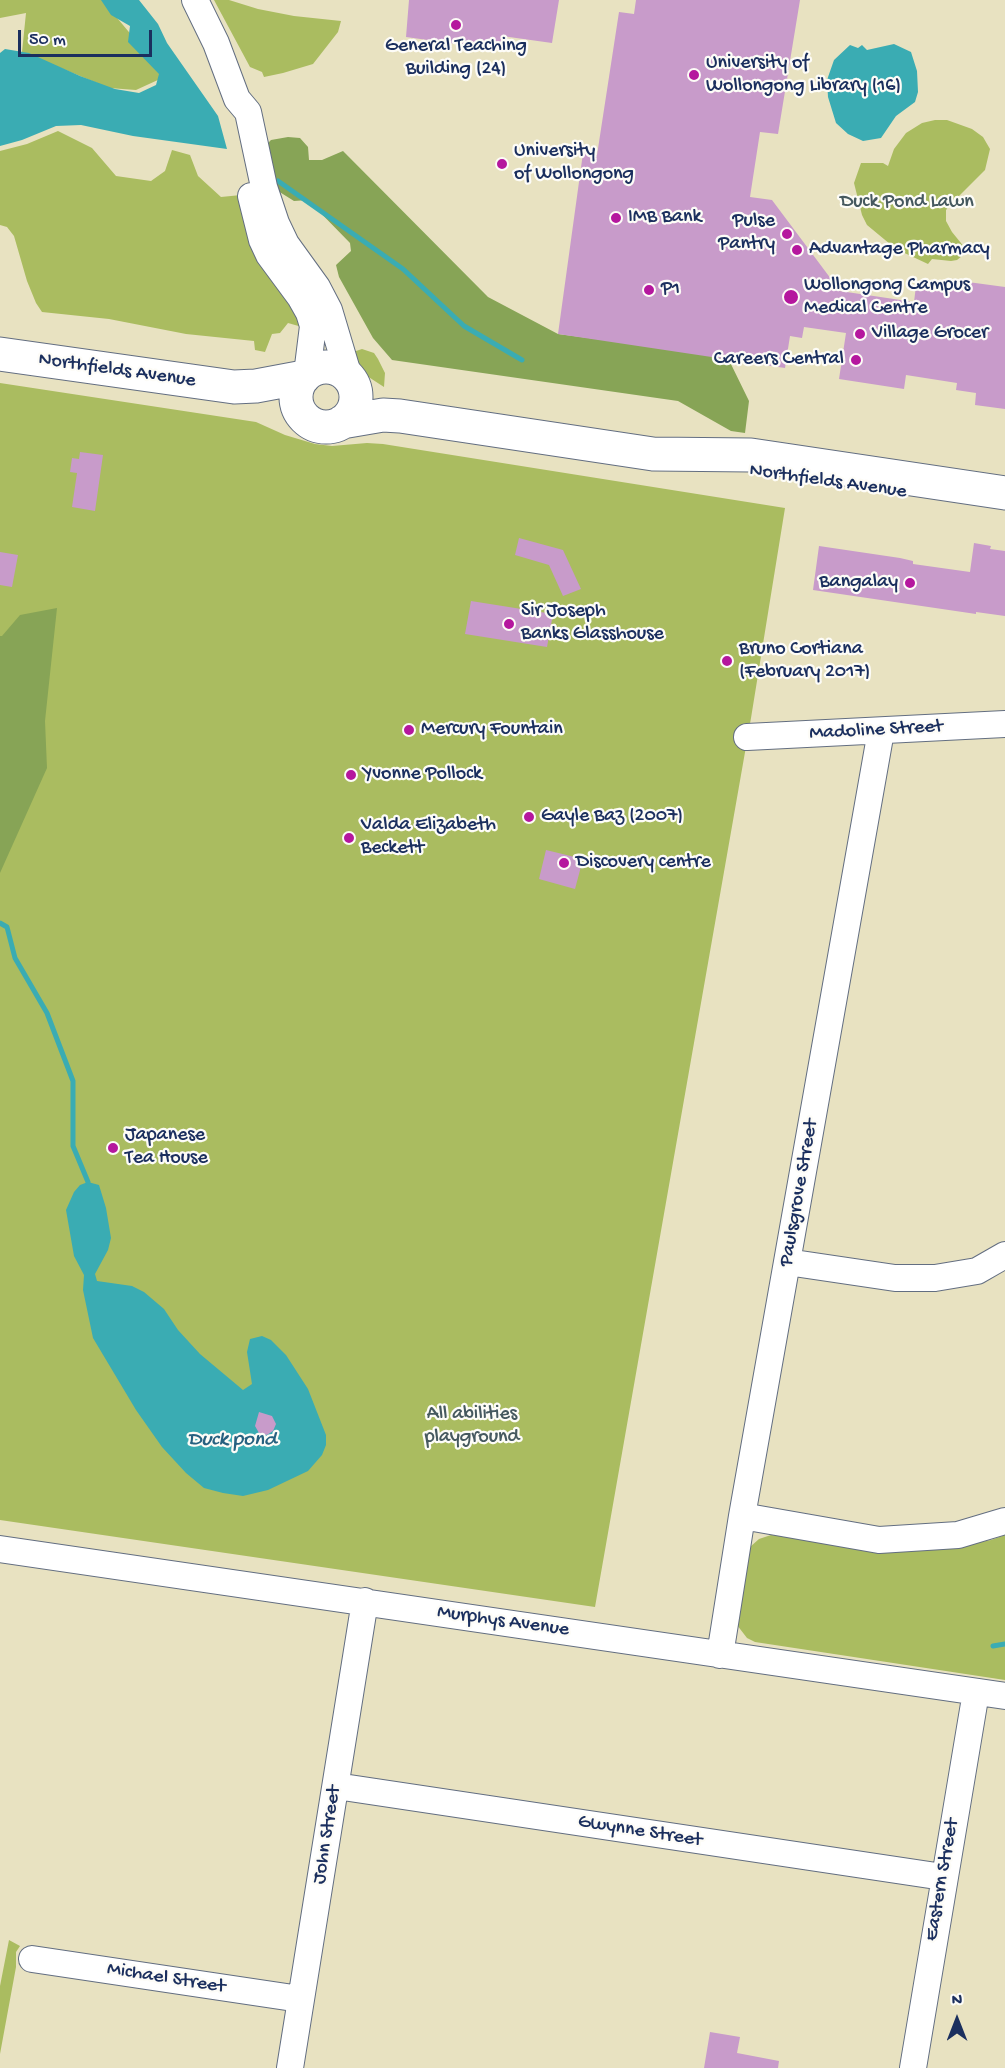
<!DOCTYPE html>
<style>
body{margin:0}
#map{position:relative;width:1005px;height:2068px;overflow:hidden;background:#e8e2c1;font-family:"Gochi Hand",sans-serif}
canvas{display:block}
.north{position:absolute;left:927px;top:1990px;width:60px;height:60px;-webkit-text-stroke:4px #fdfcf7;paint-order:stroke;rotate:0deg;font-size:16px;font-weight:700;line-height:24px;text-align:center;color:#1b2f5e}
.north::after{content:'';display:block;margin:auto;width:21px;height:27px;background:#1b2f5e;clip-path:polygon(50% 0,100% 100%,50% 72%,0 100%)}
.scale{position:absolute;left:18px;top:30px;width:134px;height:27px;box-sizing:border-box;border:3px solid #1b2f5e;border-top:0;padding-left:8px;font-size:18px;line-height:21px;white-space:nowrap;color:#1b2f5e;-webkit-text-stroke:4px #fdfcf7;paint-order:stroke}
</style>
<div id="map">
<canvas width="1005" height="2068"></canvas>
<div class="north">N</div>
<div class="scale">50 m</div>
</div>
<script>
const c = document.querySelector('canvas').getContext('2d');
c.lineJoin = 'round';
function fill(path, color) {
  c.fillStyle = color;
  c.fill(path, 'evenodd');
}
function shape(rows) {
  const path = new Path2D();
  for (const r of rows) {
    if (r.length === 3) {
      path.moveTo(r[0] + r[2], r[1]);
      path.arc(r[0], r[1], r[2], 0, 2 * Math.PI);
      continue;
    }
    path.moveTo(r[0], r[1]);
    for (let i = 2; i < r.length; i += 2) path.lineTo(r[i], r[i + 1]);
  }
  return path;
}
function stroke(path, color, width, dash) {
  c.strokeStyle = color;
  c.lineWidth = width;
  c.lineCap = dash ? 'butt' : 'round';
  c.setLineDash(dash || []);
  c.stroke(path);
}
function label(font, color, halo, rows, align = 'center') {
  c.font = font + ' "Gochi Hand",sans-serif';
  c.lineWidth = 4.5;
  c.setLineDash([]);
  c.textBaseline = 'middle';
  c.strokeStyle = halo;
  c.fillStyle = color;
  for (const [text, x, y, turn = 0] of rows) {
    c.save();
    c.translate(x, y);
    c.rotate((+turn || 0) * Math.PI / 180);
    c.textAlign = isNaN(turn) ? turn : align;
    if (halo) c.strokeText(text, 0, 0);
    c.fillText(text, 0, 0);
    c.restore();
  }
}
fill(shape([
 [0,0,102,0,160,69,160,79,136,90,109,88,22,52,26,13,0,18],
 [214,0,229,0,258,9,294,16,341,21,338,32,313,64,283,73,264,77,262,72,250,67],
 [935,120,947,120,972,129,983,137,990,149,985,170,952,203,946,210,946,221,952,232,965,248,962,256,957,260,951,261,932,259,928,264,896,249,867,225,862,215,854,183,861,163,883,163,888,166,894,149,906,133,922,123],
 [58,131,92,148,116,176,151,181,165,171,172,150,190,155,198,176,221,197,241,195,302,327,288,323,280,333,272,334,265,352,255,350,254,341,186,334,109,319,42,312,36,303,27,281,14,236,7,227,0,225,0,151,27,144],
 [362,349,374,353,378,359,385,373,384,387,367,376,353,360,350,353],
 [0,383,256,422,285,435,315,444,332,446,367,443,383,444,785,508,751,718,595,1607,0,1520],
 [771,1535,949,1548,991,1540,1005,1535,1005,1680,755,1642,747,1638,737,1625,750,1547,759,1539],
 [9,1940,20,1946,16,1952,16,1967,0,2054,0,1986]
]), '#aabc60');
fill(shape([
 [288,137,300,138,308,147,309,160,322,160,343,151,488,297,558,334,727,356,749,401,745,433,731,431,678,401,392,360,373,338,339,277,336,265,351,251,350,243,308,200,294,201,278,191,266,145,271,140],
 [57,608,45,721,47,768,0,873,0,636,2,636,20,615]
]), '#87a456');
fill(shape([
 [101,0,139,0,158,24,167,43,218,116,227,149,133,136,81,125,56,126,22,140,0,146,0,53,5,49,29,53,80,76,115,89,139,93,156,85,159,74,128,42,130,26,111,15],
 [894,44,911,52,917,71,918,92,915,102,896,116,881,138,863,141,848,134,836,123,828,97,827,80,834,60,850,45,858,48,862,45,867,50],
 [88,1182,99,1185,106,1208,111,1238,108,1250,95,1274,97,1281,132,1286,144,1292,164,1309,178,1330,200,1354,243,1390,252,1384,247,1352,250,1339,262,1336,271,1340,286,1355,308,1389,326,1435,326,1445,322,1455,308,1471,268,1490,243,1496,223,1493,204,1488,186,1473,162,1447,136,1410,93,1338,83,1290,84,1275,74,1256,66,1210,74,1192,80,1185]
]), '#3aacb3');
stroke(shape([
 [278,181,403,269,464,326,522,360],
 [0,923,7,927,15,958,47,1013,73,1081,73,1146,88,1182],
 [993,1646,1005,1644]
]), '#3aacb3', 5);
fill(shape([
 [409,0,559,0,552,43,502,36,500,50,406,37],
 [636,0,800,0,778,134,760,132,750,197,772,200,840,291,914,302,916,286,952,291,953,280,1005,287,1005,409,975,405,976,393,956,390,957,383,906,375,904,389,839,379,846,333,804,327,802,338,790,336,785,368,558,334,583,153,597,155,619,12,634,14],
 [80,452,103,455,95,511,72,507,77,473,70,472,72,458,79,459],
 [519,538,563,550,581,589,563,596,549,565,515,555],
 [974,543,991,546,990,549,1005,551,1005,616,976,612,976,614,813,590,819,546,900,558,913,561,913,564,970,572],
 [0,552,18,555,12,587,0,585],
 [471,601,553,614,547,647,465,634],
 [546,850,583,859,575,889,539,879],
 [259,1412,272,1416,276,1424,273,1431,267,1435,259,1433,255,1426],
 [710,2032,740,2037,737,2053,779,2061,778,2068,704,2068]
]), '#c89bca');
const minor = shape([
 [195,0,216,43,237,99,248,112,264,187,276,223,286,244,317,287,329,310,349,377],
 [251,196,262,240,269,255,300,297,309,313,313,326,307,374],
 [747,737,1005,724],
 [787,1262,895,1278,935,1278,977,1271,1005,1255],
 [742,1516,879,1540,958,1535,1005,1521],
 [0,1549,1005,1696],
 [720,1655,742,1516,881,731],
 [336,1786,943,1877],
 [32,1959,300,1999],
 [290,2068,365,1601],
 [913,2068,976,1692]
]);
const major = shape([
 [0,354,234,387,256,386,304,377],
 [326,397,30],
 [342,422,383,415,400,416,653,454,751,455,1005,493]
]);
stroke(minor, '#636e81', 28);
stroke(major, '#636e81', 35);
stroke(minor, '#fff', 26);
stroke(major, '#fff', 33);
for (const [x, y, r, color] of [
 [456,25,6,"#b5179e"],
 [694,75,6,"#b5179e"],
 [502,164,6,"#b5179e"],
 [616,218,6,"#b5179e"],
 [787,234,6,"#b5179e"],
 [797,250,6,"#b5179e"],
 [649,290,6,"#b5179e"],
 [791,297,8,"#b5179e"],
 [860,334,6,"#b5179e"],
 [856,360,6,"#b5179e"],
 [910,583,6,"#b5179e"],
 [509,624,6,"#b5179e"],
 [727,661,6,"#b5179e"],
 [409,730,6,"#b5179e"],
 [351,775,6,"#b5179e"],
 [529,817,6,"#b5179e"],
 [349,838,6,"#b5179e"],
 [564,863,6,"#b5179e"],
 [113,1148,6,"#b5179e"]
]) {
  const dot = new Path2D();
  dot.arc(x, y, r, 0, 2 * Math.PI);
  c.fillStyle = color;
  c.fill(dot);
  stroke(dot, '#fdfcf7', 2);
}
label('20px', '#1b2f5e', '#fdfcf7', [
 ["General Teaching",456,47,"center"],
 ["Building (24)",456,70,"center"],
 ["University of",706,64],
 ["Wollongong Library (16)",706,87],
 ["University",514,152],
 ["of Wollongong",514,175],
 ["IMB Bank",628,218],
 ["Pulse",775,222,"right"],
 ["Pantry",775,245,"right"],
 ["Advantage Pharmacy",809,250],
 ["Wollongong Campus",804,286],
 ["Medical Centre",804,309],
 ["P1",661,290],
 ["Village Grocer",872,334],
 ["Careers Central",844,360,"right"],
 ["Bangalay",898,583,"right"],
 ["Sir Joseph",521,612],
 ["Banks Glasshouse",521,635],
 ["Bruno Cortiana",739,650],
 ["(February 2017)",739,673],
 ["Mercury Fountain",421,730],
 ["Yvonne Pollock",363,775],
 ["Gayle Baz (2007)",541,817],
 ["Valda Elizabeth",361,826],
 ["Beckett",361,849],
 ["Discovery centre",576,863],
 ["Japanese",125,1136],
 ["Tea House",125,1159]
], 'left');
label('20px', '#46595f', '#fdfcf7', [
 ["Duck Pond Lawn",907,203],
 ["All abilities",472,1415],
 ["playground",472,1438]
]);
label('20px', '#1b2f5e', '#fdfcf7', [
 ["Northfields Avenue",117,371,8],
 ["Northfields Avenue",828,482,8],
 ["Madoline Street",876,731,-3],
 ["Paulsgrove Street",800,1193,-80],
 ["Murphys Avenue",503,1622,8],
 ["Gwynne Street",640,1832,9],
 ["John Street",328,1835,-81],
 ["Eastern Street",943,1880,-80],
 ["Michael Street",166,1979,9]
]);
label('italic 21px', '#276180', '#fdfcf7', [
 ["Duck pond",232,1441]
]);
</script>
